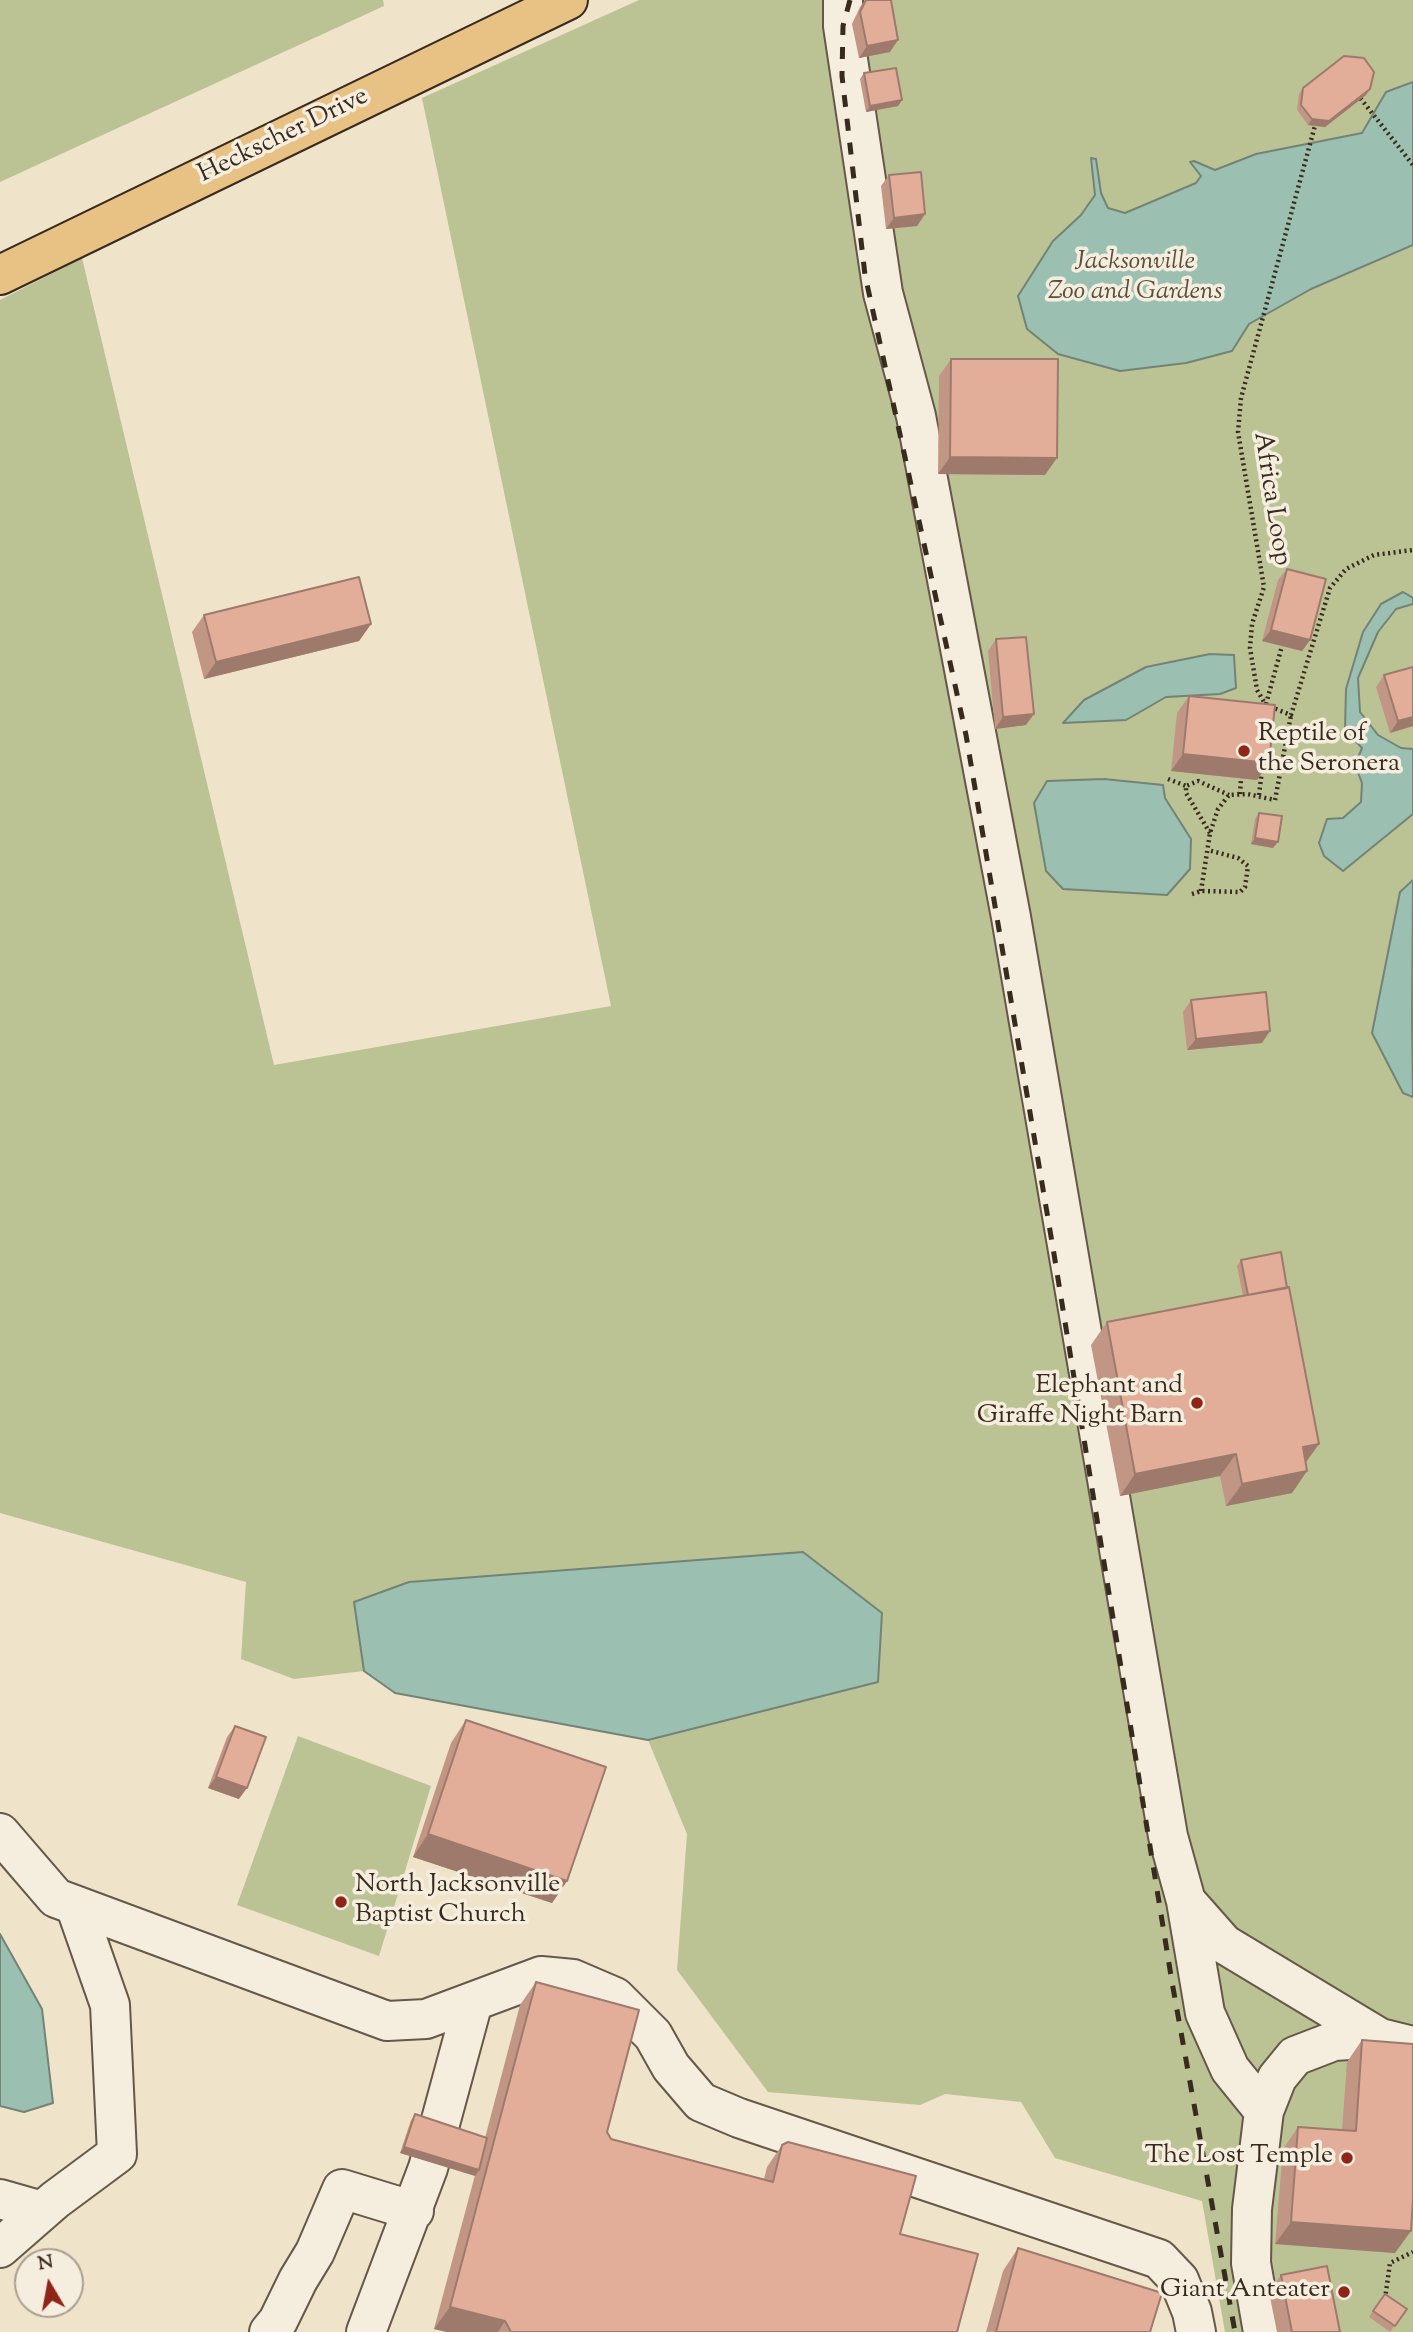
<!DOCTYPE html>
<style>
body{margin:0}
#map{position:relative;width:1413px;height:2332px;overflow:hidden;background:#efe3ca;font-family:"Sorts Mill Goudy",serif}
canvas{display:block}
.north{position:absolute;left:14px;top:2248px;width:70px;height:70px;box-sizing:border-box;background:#f5eddd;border:2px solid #a99f91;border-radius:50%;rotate:350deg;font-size:19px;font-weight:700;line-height:28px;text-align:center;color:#382a1e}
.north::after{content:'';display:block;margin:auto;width:24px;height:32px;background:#8f2418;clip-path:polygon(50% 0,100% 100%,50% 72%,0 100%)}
</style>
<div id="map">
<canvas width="1413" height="2332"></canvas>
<div class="north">N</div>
</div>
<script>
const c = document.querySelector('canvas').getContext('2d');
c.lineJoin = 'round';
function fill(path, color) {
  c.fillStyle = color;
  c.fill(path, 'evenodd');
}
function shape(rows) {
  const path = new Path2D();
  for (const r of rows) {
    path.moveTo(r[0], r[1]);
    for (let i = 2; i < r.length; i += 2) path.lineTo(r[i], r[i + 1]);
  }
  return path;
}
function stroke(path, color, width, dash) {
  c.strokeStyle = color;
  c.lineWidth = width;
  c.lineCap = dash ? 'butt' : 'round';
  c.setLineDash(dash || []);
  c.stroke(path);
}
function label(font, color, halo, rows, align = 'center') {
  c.font = font + ' "Sorts Mill Goudy",serif';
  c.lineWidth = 7;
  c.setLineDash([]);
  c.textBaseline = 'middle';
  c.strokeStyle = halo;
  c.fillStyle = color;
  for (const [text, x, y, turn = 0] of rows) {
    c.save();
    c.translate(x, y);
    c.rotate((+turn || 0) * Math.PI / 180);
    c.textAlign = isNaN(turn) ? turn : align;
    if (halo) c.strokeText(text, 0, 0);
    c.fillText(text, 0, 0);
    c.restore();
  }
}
fill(shape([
 [0,0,383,0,384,6,0,182],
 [639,0,1413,0,1413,2332,1225,2332,1202,2201,1055,2158,1021,2102,945,2094,920,2105,768,2092,677,1970,687,1834,648,1740,878,1682,354,1602,364,1671,294,1679,241,1659,246,1582,0,1513,0,300,82,258,274,1065,611,1006,422,98],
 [298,1736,431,1786,379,1956,237,1905]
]), '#bbc395');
const water = shape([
 [1413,82,1413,245,1311,289,1249,324,1232,351,1186,363,1120,371,1058,354,1027,329,1018,296,1053,241,1081,215,1095,195,1091,158,1096,159,1101,193,1108,208,1125,213,1196,183,1201,176,1190,162,1194,161,1215,170,1256,154,1362,133,1386,92,1413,82],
 [1403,592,1413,598,1413,604,1396,609,1378,632,1358,678,1360,712,1378,735,1401,748,1413,749,1413,814,1343,871,1324,856,1319,843,1327,819,1343,818,1361,802,1362,783,1355,765,1362,748,1345,730,1346,689,1363,632,1381,604,1403,592],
 [1210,654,1234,655,1236,688,1220,694,1166,697,1126,720,1063,723,1084,700,1146,667,1210,654],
 [1104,779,1163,785,1165,798,1191,839,1190,869,1167,895,1063,889,1046,871,1034,803,1047,781,1104,779],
 [1413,880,1412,1017,1413,1097,1403,1093,1372,1033,1400,892,1413,880],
 [803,1552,882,1613,878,1682,648,1740,395,1693,364,1671,354,1602,409,1582,803,1552],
 [0,1934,42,2009,53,2103,24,2112,0,2106,0,1934]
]);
fill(water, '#9bbfb0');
stroke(water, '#738376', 2);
const minor = shape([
 [843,0,843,26,883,293,916,416,1011,917,1168,1836,1186,1901,1224,1944,1380,2038],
 [0,1833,56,1898,387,2021,426,2019,541,1976,573,1979,615,1997,653,2035,671,2067,701,2102,739,2118,1159,2259,1179,2280,1192,2312,1196,2332],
 [1186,1901,1205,2013,1230,2069,1264,2111],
 [0,2199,42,2211],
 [0,2248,55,2200,117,2154,110,2005,75,1905],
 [269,2332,278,2321,298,2280,315,2252,342,2189,414,2211],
 [366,2332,428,2168,473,2002],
 [1263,2332,1251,2263,1252,2209,1264,2111,1277,2078,1295,2056,1334,2041,1380,2038,1413,2046]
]);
const major = shape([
 [0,275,568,0]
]);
stroke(minor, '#665849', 42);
stroke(major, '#382a1e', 42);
stroke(shape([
 [1357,94,1413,165],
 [1316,122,1241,398,1238,432,1264,587,1252,624,1250,648,1257,690,1266,705,1291,715,1330,588,1346,569,1374,555,1413,550],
 [1266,704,1282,646],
 [1168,779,1186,786],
 [1240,794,1241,778],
 [1259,795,1262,770],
 [1210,833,1186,793,1186,786,1198,781,1229,795],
 [1201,891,1210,833,1218,809,1229,795,1247,794,1275,800,1291,715],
 [1192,894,1201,891,1240,892,1245,887,1248,866,1238,858,1208,850],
 [1385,2299,1390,2263,1413,2252]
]), '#382a1e', 4.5, [2, 3.5]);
stroke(minor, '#f5eddd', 38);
stroke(major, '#e8c285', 38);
stroke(shape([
 [850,0,843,26,842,76,865,275,966,735,1054,1254,1172,1982,1235,2332]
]), '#382a1e', 5, [12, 12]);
fill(shape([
 [865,0,891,0,890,52,859,58,852,24,860,7],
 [864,73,902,100,898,106,866,112,860,79],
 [1303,88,1366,95,1325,127,1308,125,1297,110,1299,94],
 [889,175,925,214,917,226,886,229,881,186],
 [951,359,1045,475,938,474,939,376],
 [1287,569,1310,640,1302,651,1262,641,1278,580],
 [204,615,371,624,359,641,204,679,192,632],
 [996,639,1026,725,995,729,988,651],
 [1384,675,1413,726,1390,733,1376,687],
 [1189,696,1269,763,1257,780,1171,771,1177,713],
 [1259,813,1273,848,1251,844,1255,819],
 [1191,1000,1262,1043,1187,1050,1183,1012],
 [1241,1260,1287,1288,1319,1444,1306,1462,1307,1471,1292,1493,1226,1506,1220,1476,1120,1496,1091,1345,1107,1322,1243,1296,1237,1266],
 [466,1720,567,1881,552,1903,413,1857,451,1743],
 [235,1726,239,1799,208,1788,227,1737],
 [536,1982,611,2139,764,2179,767,2167,782,2145,900,2234,957,2332,447,2332,434,2329,475,2175,400,2153,411,2120,415,2114,485,2138,520,2005],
 [1362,2040,1395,2253,1275,2244,1283,2149,1298,2127,1342,2130,1347,2062],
 [1018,2248,1150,2332,986,2332,1003,2271],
 [1281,2275,1340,2332,1277,2332,1269,2292],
 [1385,2294,1407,2309,1390,2332,1369,2317]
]), '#c29684');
fill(shape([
 [898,40,890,52,859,58,867,46],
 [1370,89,1366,95,1325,127,1308,125,1312,119],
 [902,100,898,106,866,112,870,106],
 [925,214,917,226,886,229,894,218],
 [950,457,1057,458,1045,475,938,474],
 [371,624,359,641,204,679,216,662],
 [1271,630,1310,640,1302,651,1262,641],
 [1034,714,1026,725,995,729,1003,717],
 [1413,717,1413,726,1390,733,1398,721],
 [1183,754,1269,763,1257,780,1171,771],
 [1255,838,1278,842,1273,848,1251,844],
 [1270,1031,1262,1043,1187,1050,1196,1039],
 [1319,1444,1303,1466,1303,1447],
 [1236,1454,1220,1476,1120,1496,1135,1474],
 [1307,1471,1292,1493,1226,1506,1242,1484],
 [216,1777,247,1788,239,1799,208,1788],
 [428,1834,567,1881,552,1903,413,1857],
 [404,2147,479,2170,475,2176,400,2153],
 [1291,2222,1411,2231,1395,2253,1275,2244],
 [450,2307,505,2321,498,2332,447,2332,434,2329]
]), '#9e7a6c');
const building = shape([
 [866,0,891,0,898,40,867,46,860,12,866,0],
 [1344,56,1364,58,1374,72,1370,89,1329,121,1312,119,1301,105,1303,88,1344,56],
 [896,68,902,100,870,106,864,73,896,68],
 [921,172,925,214,894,218,889,175,921,172],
 [951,359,1058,359,1057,458,950,457,951,359],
 [1287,569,1326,579,1310,640,1271,630,1287,569],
 [359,577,371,624,216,662,204,615,359,577],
 [1026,637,1034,714,1003,717,996,639,1026,637],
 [1413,667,1413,717,1398,721,1384,675,1413,667],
 [1189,696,1275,705,1269,763,1183,754,1189,696],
 [1259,813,1282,816,1278,842,1255,838,1259,813],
 [1266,992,1270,1031,1196,1039,1191,1000,1266,992],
 [1281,1252,1287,1288,1248,1295,1241,1260,1281,1252],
 [1289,1287,1319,1444,1303,1447,1307,1471,1242,1484,1236,1454,1135,1474,1107,1322,1289,1287],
 [466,1720,606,1767,567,1881,428,1834,466,1720],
 [235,1726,266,1737,247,1788,216,1777,235,1726],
 [536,1982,639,2010,607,2132,611,2139,773,2182,782,2145,788,2142,916,2176,900,2234,978,2254,957,2332,511,2332,505,2321,450,2307,536,1982],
 [1362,2040,1413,2044,1413,2199,1411,2231,1291,2222,1298,2127,1356,2131,1362,2040],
 [415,2114,487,2138,479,2170,404,2147,415,2114],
 [1018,2248,1162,2293,1150,2332,996,2332,1018,2248],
 [1327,2266,1340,2332,1292,2332,1281,2275,1327,2266],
 [1385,2294,1407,2309,1395,2326,1373,2311,1385,2294]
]);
fill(building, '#e2ae9a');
stroke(building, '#9e7a6c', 2);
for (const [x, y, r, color] of [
 [1244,751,7,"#8f2418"],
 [1197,1403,7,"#8f2418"],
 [341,1902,7,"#8f2418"],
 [1347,2158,7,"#8f2418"],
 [1344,2292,7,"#8f2418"]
]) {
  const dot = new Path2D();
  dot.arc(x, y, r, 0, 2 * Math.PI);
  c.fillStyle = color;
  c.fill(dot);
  stroke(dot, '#f5eddd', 2.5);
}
label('26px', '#382a1e', '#f5eddd', [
 ["Heckscher Drive",284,137,-26],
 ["Africa Loop",1270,499,81]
]);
label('italic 26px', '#59503c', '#f5eddd', [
 ["Jacksonville",1135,264],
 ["Zoo and Gardens",1135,294]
]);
label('26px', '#382a1e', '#f5eddd', [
 ["Reptile of",1258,736,"left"],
 ["the Seronera",1258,766,"left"],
 ["Elephant and",1183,1388],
 ["Giraffe Night Barn",1183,1418],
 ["North Jacksonville",355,1887,"left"],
 ["Baptist Church",355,1917,"left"],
 ["The Lost Temple",1333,2158],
 ["Giant Anteater",1330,2292]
], 'right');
</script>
